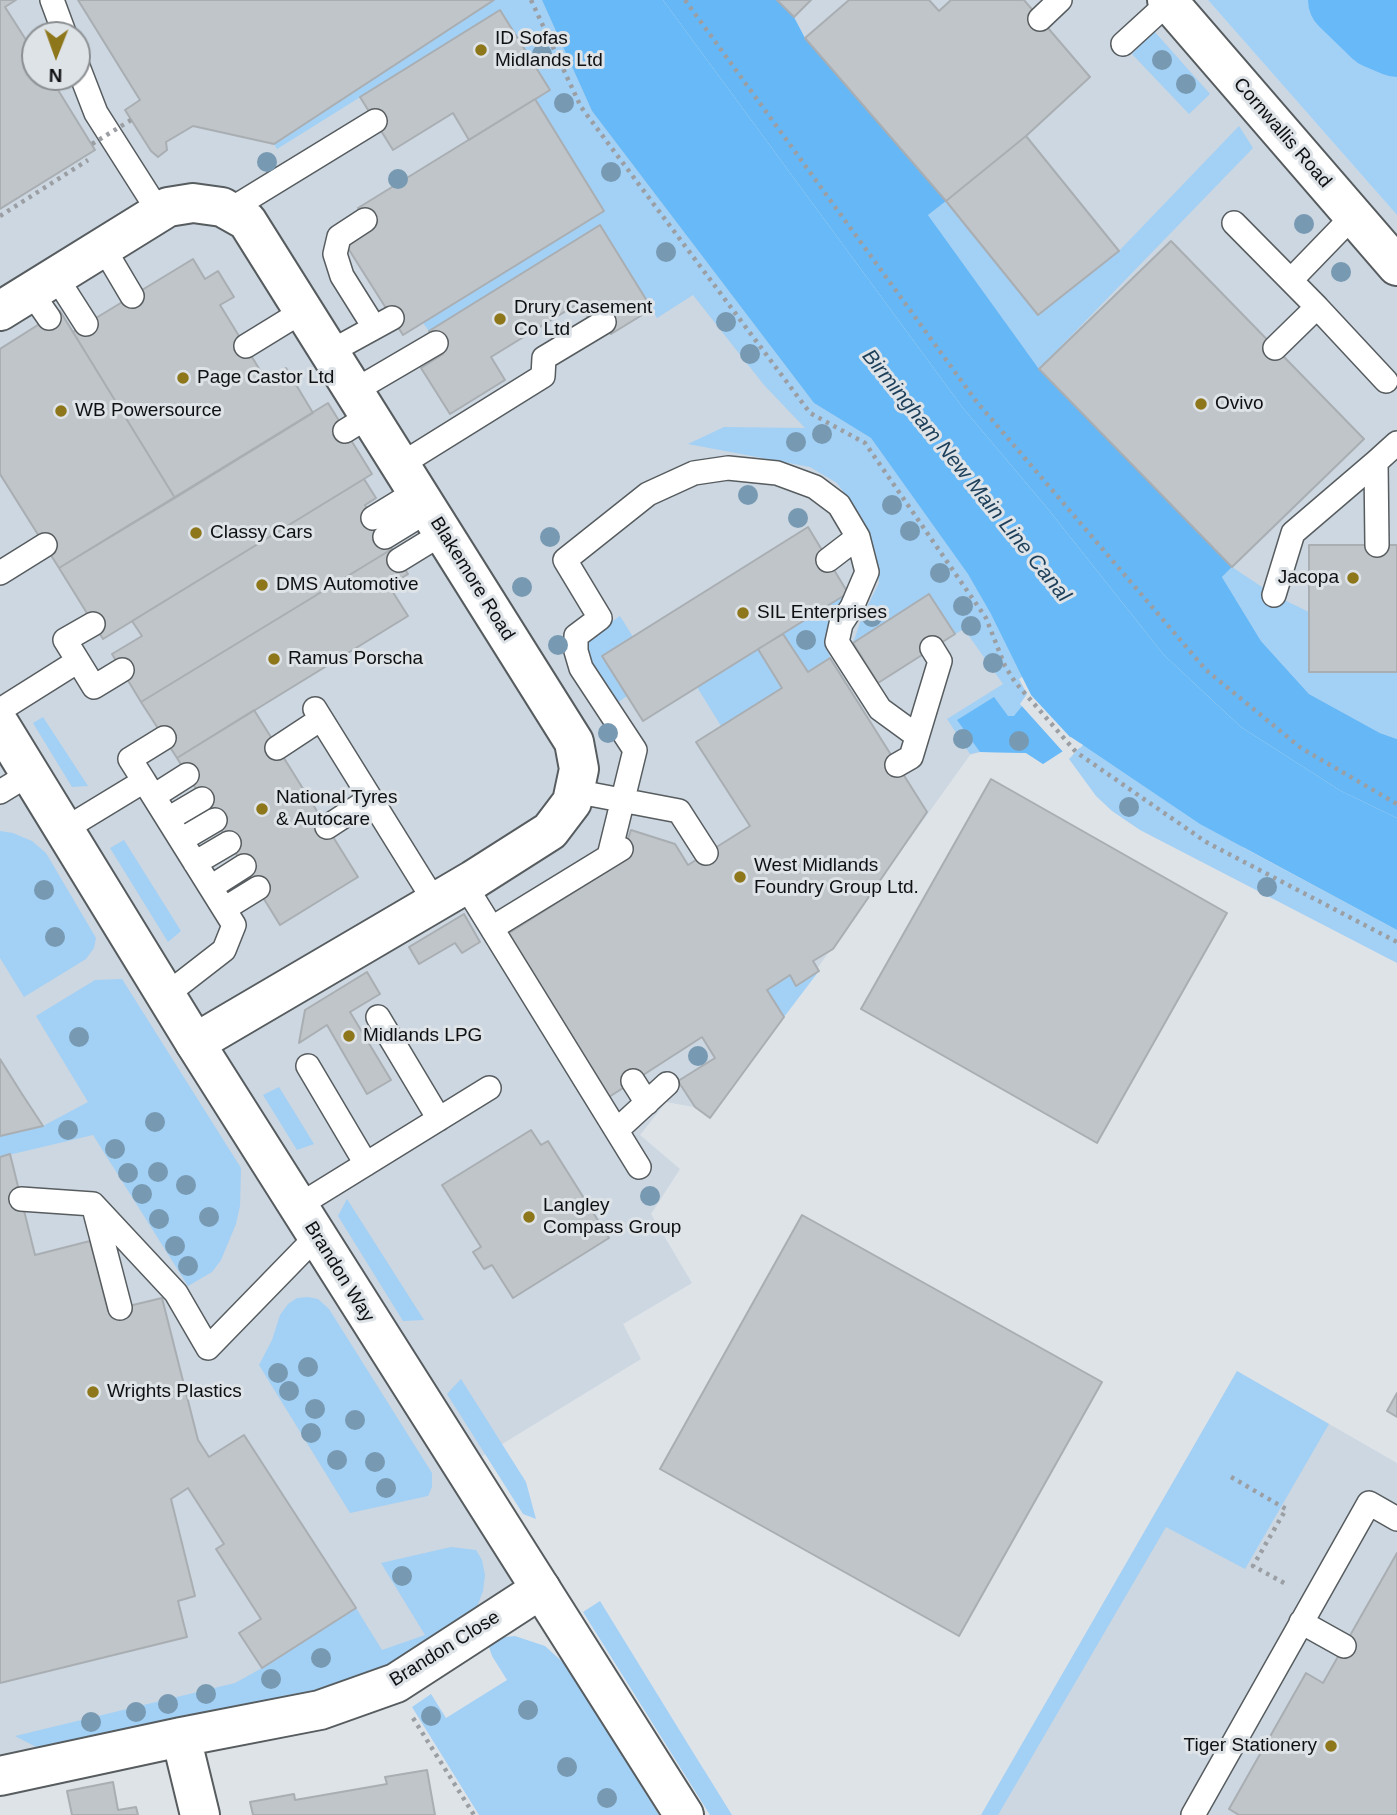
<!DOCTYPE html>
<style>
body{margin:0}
#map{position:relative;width:1397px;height:1815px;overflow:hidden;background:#dee3e8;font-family:Helvetica,sans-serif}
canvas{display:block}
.north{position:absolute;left:21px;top:21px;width:70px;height:70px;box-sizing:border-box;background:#dee3e8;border:2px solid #8b8f92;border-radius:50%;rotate:181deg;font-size:19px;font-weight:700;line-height:28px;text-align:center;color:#0f1012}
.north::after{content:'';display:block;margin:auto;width:24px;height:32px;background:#8e761b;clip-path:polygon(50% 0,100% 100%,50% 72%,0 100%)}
</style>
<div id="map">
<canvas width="1397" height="1815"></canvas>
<div class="north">N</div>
</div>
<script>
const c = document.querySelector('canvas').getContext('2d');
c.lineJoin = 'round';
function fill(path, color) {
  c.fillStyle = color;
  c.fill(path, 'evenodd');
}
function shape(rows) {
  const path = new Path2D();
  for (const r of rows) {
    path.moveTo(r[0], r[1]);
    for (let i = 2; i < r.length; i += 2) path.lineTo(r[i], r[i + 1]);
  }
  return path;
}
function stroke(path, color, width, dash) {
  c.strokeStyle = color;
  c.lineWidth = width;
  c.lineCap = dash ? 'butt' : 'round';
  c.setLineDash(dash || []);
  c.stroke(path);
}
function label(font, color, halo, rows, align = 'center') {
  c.font = font + ' Helvetica,sans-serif';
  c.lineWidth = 6;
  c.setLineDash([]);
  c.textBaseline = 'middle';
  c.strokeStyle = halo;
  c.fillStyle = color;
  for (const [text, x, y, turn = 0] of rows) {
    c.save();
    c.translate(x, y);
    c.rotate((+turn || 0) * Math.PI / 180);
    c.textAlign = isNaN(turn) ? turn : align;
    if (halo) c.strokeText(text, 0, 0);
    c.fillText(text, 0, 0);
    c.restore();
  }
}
fill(shape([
 [0,0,615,0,1076,617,1020,730,980,752,970,755,710,1118,694,1107,666,1102,640,1135,680,1169,651,1214,692,1283,623,1324,641,1359,463,1468,541,1589,396,1683,0,1776],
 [35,35,77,35,77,77,35,77],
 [777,0,1208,0,1397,215,1397,739,1309,694,1231,567,1039,369,928,215,805,38,794,17],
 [1237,1371,1397,1463,1397,1815,981,1815]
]), '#ccd7e1');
fill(shape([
 [494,0,542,0,592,111,814,403,871,438,968,573,991,613,1244,848,1397,930,1397,963,1140,830,1112,811,1096,796,1069,759,1082,745,1071,737,1058,745,1063,751,1043,764,1026,753,980,752,970,754,947,719,1003,684,964,629,955,634,929,594,853,643,862,617,879,583,876,554,861,516,837,483,810,467,688,444,724,427,805,428,764,385,693,295,657,318,600,225,429,331,423,323,604,211,535,99,550,89,500,10,277,149,274,144],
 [1208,0,1345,0,1378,32,1397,40,1397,215],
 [1154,31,1210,94,1189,114,1132,54],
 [1239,126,1253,148,1039,369,928,215,946,201,1038,315,1119,251],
 [1232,567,1274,595,1309,612,1309,672,1397,672,1397,739,1380,733,1309,694,1261,641,1222,577],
 [848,593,827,638,830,658,808,672,783,634],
 [620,616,633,637,602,656,627,696,617,703,590,665,587,651,590,637],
 [758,649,782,688,721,726,697,687],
 [43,717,88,786,72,787,33,723],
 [0,831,13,833,32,841,46,853,96,938,94,948,86,959,24,997,0,958],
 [124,840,181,931,168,942,110,848],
 [819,971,784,1017,767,990,790,975,797,985],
 [122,979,241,1168,240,1206,236,1224,221,1260,212,1272,188,1286,93,1135,0,1157,0,1136,43,1126,88,1102,36,1016,95,980],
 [279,1087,314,1144,297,1150,263,1095],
 [347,1199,424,1320,403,1321,338,1216],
 [308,1297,318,1299,329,1309,432,1473,432,1487,428,1496,350,1513,259,1365,272,1340,280,1315,288,1304,297,1298],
 [1237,1371,1329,1424,1245,1569,1166,1527,998,1815,981,1815],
 [461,1379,526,1482,536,1519,523,1514,447,1394],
 [451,1547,476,1550,482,1560,485,1575,483,1591,477,1607,463,1623,390,1668,307,1700,38,1748,15,1736,235,1683,262,1668,356,1608,382,1650,425,1635,381,1563],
 [600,1601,691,1749,732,1815,710,1815,583,1612],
 [515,1636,545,1646,567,1666,659,1815,479,1815,412,1707,431,1694,446,1718,507,1680,492,1656,488,1644,505,1637]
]), '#a3d0f5');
fill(shape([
 [663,0,777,0,794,17,805,38,946,201,928,215,1039,369,1232,567,1222,577,1261,641,1309,694,1380,733,1397,739,1397,818,1341,791,1241,727,1164,655,1048,509,963,408],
 [1345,0,1397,0,1397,40,1378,32]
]), '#66b7f6');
fill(shape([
 [542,0,663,0,963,408,1048,509,1164,655,1241,727,1341,791,1397,818,1397,930,1200,824,1071,737,1058,745,1063,751,1043,764,1026,753,980,752,957,720,994,697,1008,716,1014,716,1031,695,991,614,968,574,871,438,814,403,592,111]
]), '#68b9f7');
fill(shape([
 [1022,677,1031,695,1070,737,1083,745,1080,748,1070,741,1063,746,1066,750,1065,754,1020,704,1027,694,1019,679]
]), '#dee3e8');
stroke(shape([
 [1345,0,1378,32,1397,40]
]), '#68b9f7', 74);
const building = shape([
 [0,0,16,0,5,7,35,54,35,77,50,77,95,150,0,209,0,0],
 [78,0,494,0,274,144,193,126,166,142,167,150,158,157,151,151,125,110,140,100,78,0],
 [777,0,811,0,794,17,777,0],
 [849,0,929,0,939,11,951,0,1024,0,1090,77,1026,136,946,201,805,38,849,0],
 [500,10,550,90,469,140,453,113,393,150,360,97,500,10],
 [535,99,604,211,403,335,346,245,371,230,358,208,535,99],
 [1026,136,1119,251,1038,315,946,201,1026,136],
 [600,225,652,309,611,334,596,310,587,316,579,303,491,357,505,380,450,414,421,368,443,354,429,331,600,225],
 [1171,241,1364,439,1232,567,1039,369,1171,241],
 [193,259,205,279,218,271,234,297,220,305,266,380,286,368,313,413,175,498,73,332,193,259],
 [60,311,175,498,59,568,0,474,0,349,60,311],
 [328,403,372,474,103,639,59,568,328,403],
 [364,479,376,498,365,505,392,549,141,702,112,654,142,636,132,621,364,479],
 [808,527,848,593,643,721,602,656,808,527],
 [1309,545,1397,545,1397,672,1309,672,1309,545],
 [392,549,408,574,389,586,408,616,177,758,141,702,392,549],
 [929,594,955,634,878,683,853,643,929,594],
 [783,634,808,672,830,658,927,812,833,949,813,961,819,971,796,986,790,975,767,990,784,1017,710,1118,695,1107,678,1081,715,1058,702,1037,609,1097,506,935,620,863,631,830,675,844,688,865,750,826,696,742,782,688,758,649,783,634],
 [254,710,358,877,280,925,177,758,254,710],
 [991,779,1227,913,1097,1143,861,1009,991,779],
 [464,914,480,942,462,953,455,943,419,964,409,947,464,914],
 [367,972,380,994,350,1012,391,1080,367,1094,327,1025,299,1043,305,1010,367,972],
 [0,1059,22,1094,43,1126,0,1136,0,1059],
 [531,1130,541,1145,548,1141,609,1238,513,1298,492,1265,484,1269,473,1252,481,1247,442,1185,531,1130],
 [10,1154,35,1255,90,1241,108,1311,162,1298,198,1440,209,1457,244,1435,356,1608,262,1668,239,1633,261,1619,216,1549,224,1544,188,1488,171,1499,195,1596,178,1601,187,1637,0,1683,0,1157,10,1154],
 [802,1215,1102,1382,959,1636,660,1469,802,1215],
 [1397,1393,1397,1417,1387,1411,1397,1393],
 [1397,1553,1397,1815,1239,1815,1229,1809,1306,1673,1323,1683,1397,1553],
 [427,1770,435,1815,253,1815,250,1802,294,1794,295,1800,387,1784,385,1777,427,1770],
 [113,1782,118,1810,136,1807,138,1815,72,1815,67,1791,113,1782]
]);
fill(building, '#c0c5c9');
stroke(building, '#a9aeb2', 2);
const lane = shape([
 [52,0,65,35],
 [1040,19,1060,0],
 [1123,44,1169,2],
 [77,64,96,113,159,212],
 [228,211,375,121],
 [365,220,339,237,335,254,342,276,374,327],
 [1234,223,1317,307,1275,348],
 [103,247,132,296],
 [56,277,86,324],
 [1292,279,1353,216],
 [31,292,49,318],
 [1317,307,1386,381],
 [246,346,303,311],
 [330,352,392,318],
 [354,391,436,343],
 [345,431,369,416],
 [1376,462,1397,443],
 [400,465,543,376,544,358,604,322],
 [373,518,417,491],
 [385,537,429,510],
 [399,560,443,533],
 [828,560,858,537],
 [0,573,45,545],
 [1274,595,1293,533,1376,462,1377,545],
 [93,624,65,640,78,661,94,687,122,670],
 [315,709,435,902],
 [0,710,78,661],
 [277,748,321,719],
 [897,765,911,757,940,661,932,648],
 [144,781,130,759,164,738],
 [574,791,679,811,706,853],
 [0,792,31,773],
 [154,796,187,775],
 [168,819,202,799],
 [327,827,370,799],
 [65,829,144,781,234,925,224,950,166,995],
 [181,840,215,820],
 [609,856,635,750,581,668,576,651,576,636,600,618,565,560,648,494,694,473,728,468,777,473,815,487,839,505,858,537,867,572,852,607,841,624,837,642,880,709,917,736],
 [195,863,229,843],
 [465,885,639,1167],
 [211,887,244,866],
 [224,909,258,888],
 [492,928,621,849],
 [378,1017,439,1119],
 [308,1066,366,1164],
 [633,1081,647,1103],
 [617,1130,667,1084],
 [21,1199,93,1204,120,1308],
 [93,1204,176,1293,208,1348,317,1236],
 [298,1206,489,1088],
 [1301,1622,1344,1646],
 [1193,1815,1369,1503,1397,1519]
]);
const street = shape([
 [1167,0,1397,266],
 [0,311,168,207,193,203,222,207,247,221,574,742,579,769,572,802,550,831,473,880,195,1043],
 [181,1737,200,1815],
 [0,1776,181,1737,320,1710,396,1683,541,1589]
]);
const secondary = shape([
 [0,725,195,1043,684,1815]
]);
stroke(lane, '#575c5f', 26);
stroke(street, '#575c5f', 42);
stroke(secondary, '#575c5f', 42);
stroke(shape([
 [531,0,581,107,810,413,865,443,986,618,1005,666,1015,682,1076,752,1206,842,1397,942],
 [685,0,976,401,1206,670,1301,748,1397,804],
 [0,216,88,160],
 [1231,1477,1286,1509,1253,1566,1286,1584],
 [413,1718,474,1815]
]), '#9b9fa3', 4.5, [3.5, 5]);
stroke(lane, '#fff', 23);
stroke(street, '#fff', 38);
stroke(secondary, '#fff', 38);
stroke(shape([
 [92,144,131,120]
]), '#9b9fa3', 4.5, [3.5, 5]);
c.fillStyle = '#7799b2';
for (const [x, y] of [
 [542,54],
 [1162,60],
 [1186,84],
 [564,103],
 [267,162],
 [611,172],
 [398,179],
 [1304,224],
 [666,252],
 [1341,272],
 [726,322],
 [750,354],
 [822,434],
 [796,442],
 [748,495],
 [892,505],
 [798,518],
 [910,531],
 [550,537],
 [940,573],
 [522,587],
 [963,606],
 [872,617],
 [971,626],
 [806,640],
 [558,645],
 [993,663],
 [608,733],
 [963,739],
 [1019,741],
 [1129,807],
 [1267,887],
 [44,890],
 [55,937],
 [79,1037],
 [698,1056],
 [155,1122],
 [68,1130],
 [115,1149],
 [158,1172],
 [128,1173],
 [186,1185],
 [142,1194],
 [650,1196],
 [209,1217],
 [159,1219],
 [175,1246],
 [188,1266],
 [308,1367],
 [278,1373],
 [289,1391],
 [315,1409],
 [355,1420],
 [311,1433],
 [337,1460],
 [375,1462],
 [386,1488],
 [402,1576],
 [321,1658],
 [271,1679],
 [206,1694],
 [168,1704],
 [528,1710],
 [136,1712],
 [431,1716],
 [91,1722],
 [567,1767],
 [607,1798]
]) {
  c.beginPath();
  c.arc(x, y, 10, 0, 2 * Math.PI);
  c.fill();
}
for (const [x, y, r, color] of [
 [481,50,7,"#8e761b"],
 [500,319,7,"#8e761b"],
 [183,378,7,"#8e761b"],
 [1201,404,7,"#8e761b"],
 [61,411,7,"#8e761b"],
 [196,533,7,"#8e761b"],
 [1353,578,7,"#8e761b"],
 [262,585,7,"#8e761b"],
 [743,613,7,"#8e761b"],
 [274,659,7,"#8e761b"],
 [262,809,7,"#8e761b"],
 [740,877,7,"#8e761b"],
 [349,1036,7,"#8e761b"],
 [529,1217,7,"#8e761b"],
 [93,1392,7,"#8e761b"],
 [1331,1746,7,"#8e761b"]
]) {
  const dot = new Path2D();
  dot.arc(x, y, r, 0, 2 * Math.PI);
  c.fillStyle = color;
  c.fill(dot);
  stroke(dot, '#dee3e8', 2.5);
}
label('19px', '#0f1012', '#dee3e8', [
 ["ID Sofas",495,39],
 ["Midlands Ltd",495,61],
 ["Drury Casement",514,308],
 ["Co Ltd",514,330],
 ["Page Castor Ltd",197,378],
 ["Ovivo",1215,404],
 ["WB Powersource",75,411],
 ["Classy Cars",210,533],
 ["Jacopa",1339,578,"right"],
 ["DMS Automotive",276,585],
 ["SIL Enterprises",757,613],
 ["Ramus Porscha",288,659],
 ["National Tyres",276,798],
 ["& Autocare",276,820],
 ["West Midlands",754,866],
 ["Foundry Group Ltd.",754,888],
 ["Midlands LPG",363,1036],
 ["Langley",543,1206],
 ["Compass Group",543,1228],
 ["Wrights Plastics",107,1392],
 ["Tiger Stationery",1317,1746,"right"]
], 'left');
label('19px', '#0f1012', '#dee3e8', [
 ["Cornwallis Road",1282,133,49],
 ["Blakemore Road",472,579,58],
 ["Brandon Way",339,1272,58],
 ["Brandon Close",445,1649,-32]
]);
label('italic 21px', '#1d3f59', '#dee3e8', [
 ["Birmingham New Main Line Canal",966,476,51]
]);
</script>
